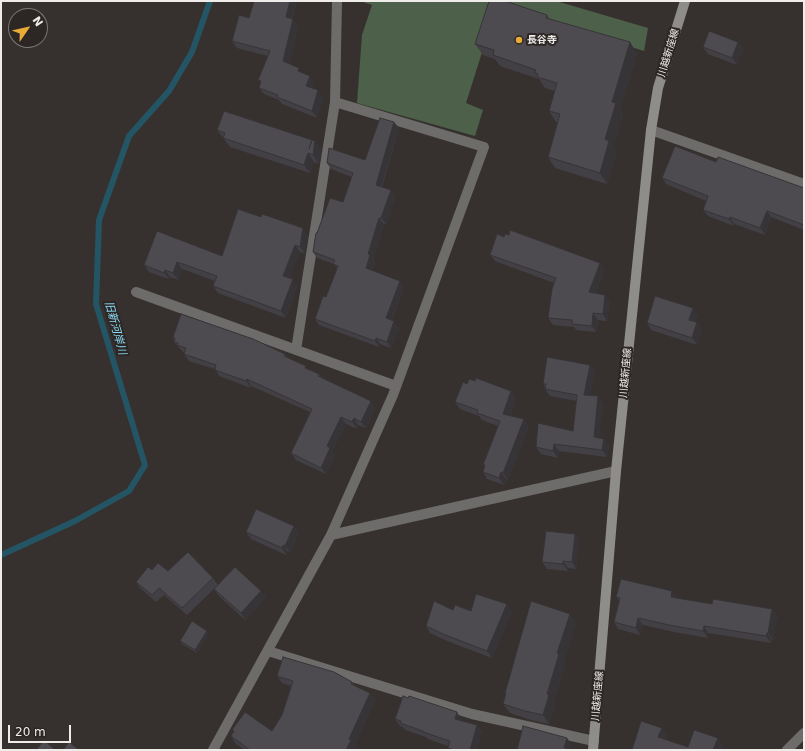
<!DOCTYPE html>
<meta charset="utf-8">
<style>
body{margin:0}
#map{position:relative;width:805px;height:751px;overflow:hidden;background:#36312f;font-family:"DejaVu Sans",sans-serif}
canvas{display:block}
.frame{position:absolute;inset:0;border:2px solid #efecea;pointer-events:none}
.north{position:absolute;left:8px;top:8px;width:40px;height:40px;box-sizing:border-box;background:#2c2725;border:1px solid #7a7674;border-radius:50%;rotate:56deg;font-size:11px;font-weight:700;line-height:16px;text-align:center;color:#efecea}
.north::after{content:'';display:block;margin:auto;width:14px;height:18px;background:#eaaa38;clip-path:polygon(50% 0,100% 100%,50% 72%,0 100%)}
.scale{position:absolute;left:8px;top:725px;width:63px;height:18px;box-sizing:border-box;border:2px solid #efecea;border-top:0;padding-left:5px;font-size:12px;line-height:14px;white-space:nowrap;color:#efecea;-webkit-text-stroke:3px #2c2725;paint-order:stroke}
</style>
<div id="map">
<canvas width="805" height="751"></canvas>
<div class="frame"></div>
<div class="north">N</div>
<div class="scale">20 m</div>
</div>
<script>
const c = document.querySelector('canvas').getContext('2d');
c.lineJoin = 'round';
function fill(path, color) {
  c.fillStyle = color;
  c.fill(path, 'evenodd');
}
function shape(rows) {
  const path = new Path2D();
  for (const r of rows) {
    path.moveTo(r[0], r[1]);
    for (let i = 2; i < r.length; i += 2) path.lineTo(r[i], r[i + 1]);
  }
  return path;
}
function stroke(path, color, width, dash) {
  c.strokeStyle = color;
  c.lineWidth = width;
  c.lineCap = dash ? 'butt' : 'round';
  c.setLineDash(dash || []);
  c.stroke(path);
}
function label(font, color, halo, rows, align = 'center') {
  c.font = font + ' "DejaVu Sans","Noto Sans JP",sans-serif';
  c.lineWidth = 4;
  c.setLineDash([]);
  c.textBaseline = 'middle';
  c.strokeStyle = halo;
  c.fillStyle = color;
  for (const [text, x, y, turn = 0] of rows) {
    c.save();
    c.translate(x, y);
    c.rotate((+turn || 0) * Math.PI / 180);
    c.textAlign = isNaN(turn) ? turn : align;
    if (halo) c.strokeText(text, 0, 0);
    c.fillText(text, 0, 0);
    c.restore();
  }
}
fill(shape([
 [360,1,556,1,648,28,644,51,497,5,466,103,483,110,475,136,357,103,362,35,372,5]
]), '#4d614a');
stroke(shape([
 [1,555,75,521,129,491,145,465,96,304,99,220,129,136,169,91,192,52,210,1]
]), '#245564', 6);
stroke(shape([
 [651,130,804,184],
 [136,292,396,386],
 [296,350,335,102,337,1],
 [331,535,616,471],
 [268,651,472,714,594,741],
 [213,750,331,535,393,395,484,147,335,102],
 [787,750,804,733]
]), '#6e6c6a', 10);
stroke(shape([
 [593,750,616,471,651,130,658,88,685,1]
]), '#8f8d89', 10);
fill(shape([
 [254,1,297,1,292,19,298,26,289,64,314,83,312,88,323,97,317,118,282,104,279,100,264,94,259,88,261,83,258,80,268,56,237,48,232,41,249,18],
 [547,15,550,19,637,53,620,110,623,114,613,147,617,152,607,184,555,168,548,157,558,122,556,122,549,111,555,91,545,88,539,79,500,66,495,59,483,55,475,44],
 [738,42,743,49,737,65,708,54,703,47],
 [399,128,382,187,395,196,386,224,384,224,373,259,375,261,372,270,404,287,392,320,399,328,391,348,380,344,379,347,319,325,315,319,326,297,337,269,334,264,317,258,313,252,317,233,343,202,352,177,331,169,327,163,365,160],
 [217,130,315,141,321,150,319,164,314,162,310,173,230,147],
 [716,162,804,188,804,230,771,217,765,235,734,224,734,226,708,216,703,210,706,201,666,184,662,178],
 [308,235,305,253,300,252,289,278,297,286,286,318,218,293,213,286,215,281,182,269,178,280,170,277,169,279,149,272,144,265,222,256],
 [504,237,600,263,604,269,596,293,610,301,607,321,598,320,596,332,576,330,574,327,553,325,548,318,554,283,495,261,490,255],
 [698,315,695,322,697,322,702,329,697,345,651,330,647,323],
 [173,337,285,354,287,357,308,369,319,374,322,378,375,408,366,428,358,425,357,429,346,424,332,451,335,455,326,474,296,460,291,453,310,412,251,386,251,388,219,376,215,369,189,361,184,354,185,353,182,351,174,342,174,340],
 [590,365,595,372,590,395,603,403,599,438,604,439,609,446,607,457,559,451,558,458,541,454,536,447,573,431,577,401,550,396,545,389,545,388,543,384],
 [475,381,511,391,516,398,510,416,529,426,508,480,506,479,504,485,487,479,483,472,484,467,483,465,498,426,482,420,479,416,460,409,455,402],
 [246,532,299,532,290,553,288,552,286,555,251,539],
 [575,534,579,541,576,569,568,568,568,571,547,569,542,562],
 [152,570,168,571,213,578,218,585,187,615,164,595,156,602,140,588,136,582],
 [214,589,261,591,266,597,245,620,219,596],
 [616,597,677,598,712,604,772,609,777,616,773,640,772,640,771,643,708,633,708,638,674,632,643,625,640,635,618,629,614,622,619,601],
 [453,610,471,611,512,611,492,658,447,641,430,633,426,626],
 [576,623,564,661,565,663,554,702,555,704,549,724,531,720,510,713,503,704,506,694,505,693],
 [209,634,197,653,182,644,180,641],
 [277,676,352,682,355,686,370,693,375,700,355,745,357,747,355,750,245,750,236,744,231,736,234,732,232,730,272,731,282,715,291,686,282,683],
 [395,719,461,719,461,721,477,725,482,732,477,750,449,750,448,748,448,746,428,739,426,737,405,730,403,727,400,726]
]), '#434045');
fill(shape([
 [290,1,297,1,290,24,286,17],
 [293,19,298,26,288,68,283,61],
 [630,42,637,53,620,110,623,114,613,147,617,152,607,184,600,173,605,139,612,102],
 [738,42,743,49,737,65,732,58],
 [299,68,304,75,298,71],
 [310,76,314,83,310,93,306,86],
 [318,90,323,97,317,118,312,111],
 [394,122,399,128,380,191,376,185],
 [315,141,321,150,319,164,313,155],
 [308,153,314,162,310,173,304,165],
 [391,190,395,196,386,224,381,218],
 [767,211,771,217,765,235,760,228],
 [730,217,734,224,734,226,729,219],
 [379,218,384,224,373,259,375,261,370,274,366,268,368,254],
 [303,228,308,235,305,253,300,247],
 [295,245,300,252,288,283,283,276],
 [177,262,182,269,178,280,173,273],
 [600,263,604,269,594,299,589,292],
 [165,270,170,277,169,279,164,273],
 [293,279,297,286,286,318,281,311],
 [400,281,404,287,390,324,386,318],
 [605,295,610,301,607,321,603,314],
 [693,308,698,315,694,327,689,320],
 [593,313,598,320,596,332,592,326],
 [394,321,399,328,391,348,387,342],
 [697,322,702,329,697,345,692,338],
 [376,338,380,344,379,347,375,341],
 [590,365,595,372,589,401,584,395],
 [247,379,251,386,251,388,246,381],
 [511,391,516,398,508,421,503,414],
 [598,396,603,403,599,444,594,437],
 [371,401,375,408,366,428,361,422],
 [341,417,346,424,332,451,335,455,326,474,321,468,327,446],
 [354,418,358,425,357,429,352,422],
 [524,419,529,426,508,480,503,473],
 [604,439,609,446,607,457,602,450],
 [554,444,559,451,558,458,553,451],
 [501,472,506,479,504,485,499,478],
 [294,526,299,532,290,553,285,546],
 [575,534,579,541,576,569,572,562],
 [283,545,288,552,286,555,282,548],
 [563,561,568,568,568,571,563,564],
 [261,591,266,597,245,620,241,613],
 [672,591,677,598,671,597],
 [507,604,512,611,492,658,487,651],
 [772,609,777,616,773,640,768,633],
 [570,614,576,623,564,661,565,663,554,702,555,704,549,724,543,715,557,653],
 [638,618,643,625,640,635,636,628],
 [704,626,708,633,708,638,703,631],
 [207,631,209,634,197,653,195,650],
 [767,633,772,640,771,643,766,636],
 [370,693,375,700,355,745,357,747,355,750,346,750,349,739],
 [457,712,461,719,459,726,455,719],
 [477,725,482,732,477,750,470,750],
 [662,728,668,737,665,747,658,737],
 [567,738,572,745,570,750,566,750,564,748],
 [718,738,724,747,723,750,713,750]
]), '#373438');
const building = shape([
 [254,1,290,1,286,17,293,19,283,61,299,68,298,71,310,76,306,86,318,90,312,111,277,97,278,95,259,88,261,81,258,80,270,51,232,41,239,15,249,18,254,1],
 [489,1,505,1,547,15,546,18,630,42,612,102,616,103,605,139,609,141,600,173,548,157,560,114,549,111,557,83,537,77,538,74,535,73,536,70,493,55,494,50,475,44,489,1],
 [709,31,738,42,732,58,703,47,709,31],
 [224,111,312,140,309,149,312,140,315,141,313,155,308,153,304,165,223,138,225,133,217,130,224,111],
 [380,118,394,122,376,185,391,190,381,218,379,218,368,254,370,255,366,268,400,281,386,318,394,321,387,342,376,338,375,341,315,319,323,296,326,297,338,266,333,264,335,260,313,252,316,233,317,233,330,198,343,202,353,173,327,163,329,148,365,160,380,118],
 [675,146,716,162,718,157,804,188,804,225,767,211,760,228,730,217,729,219,703,210,708,196,662,178,675,146],
 [238,209,261,217,262,214,303,228,300,247,295,245,283,276,293,279,281,311,213,286,217,276,177,262,173,273,165,270,164,273,144,265,157,231,222,256,238,209],
 [510,230,600,263,589,292,605,295,603,314,593,313,592,326,572,324,572,320,548,318,552,289,556,278,490,255,497,234,504,237,505,234,509,235,510,230],
 [655,296,693,308,689,320,697,322,692,338,647,323,655,296],
 [181,314,253,339,285,354,284,356,306,366,305,368,319,374,318,376,371,401,361,422,354,418,352,422,341,417,327,446,330,448,321,468,291,453,312,409,247,379,246,381,215,370,216,365,184,354,186,348,177,345,178,343,174,342,175,338,173,337,181,314],
 [547,357,590,365,584,395,598,396,594,437,604,439,602,450,554,444,553,451,536,447,538,423,573,431,577,395,545,389,546,384,543,384,547,357],
 [476,378,511,391,503,414,524,419,503,473,501,472,499,478,483,472,485,465,483,465,500,421,477,413,478,410,455,402,463,382,467,384,469,379,475,381,476,378],
 [256,509,294,526,285,546,283,545,282,548,246,532,256,509],
 [546,531,575,534,572,562,563,561,563,564,542,562,546,531],
 [188,552,213,578,182,608,159,588,152,595,136,582,148,567,152,570,158,563,168,571,188,552],
 [235,567,261,591,241,613,214,589,235,567],
 [621,579,672,591,671,597,712,604,713,599,772,609,768,633,767,633,766,636,704,626,703,631,669,625,638,618,636,628,614,622,620,598,616,597,621,579],
 [476,594,507,604,487,651,443,634,426,626,434,601,453,610,455,605,471,611,476,594],
 [531,601,570,614,557,653,559,654,547,694,549,695,543,715,525,711,503,704,506,693,505,693,531,601],
 [192,621,207,631,195,650,180,641,192,621],
 [283,657,334,672,352,682,351,684,370,693,349,739,351,740,346,750,250,750,231,736,234,731,232,730,245,712,272,731,282,715,293,681,277,676,283,657],
 [403,696,408,698,409,696,457,712,455,719,477,725,470,750,454,750,448,748,450,741,423,732,423,731,400,723,401,721,395,719,403,696],
 [641,721,662,728,658,737,688,747,694,730,718,738,713,750,632,750,641,721],
 [523,726,567,738,564,748,567,748,567,750,517,750,523,726],
 [44,740,55,750,36,750,44,740],
 [69,742,79,750,63,750,69,742]
]);
fill(building, '#4e4b50');
stroke(building, '#373438', 1);
for (const [x, y, r, color] of [
 [519,40,4,"#eaaa38"]
]) {
  const dot = new Path2D();
  dot.arc(x, y, r, 0, 2 * Math.PI);
  c.fillStyle = color;
  c.fill(dot);
  stroke(dot, '#2c2725', 1.5);
}
label('bold 10px', '#efecea', '#2c2725', [
 ["長谷寺",527,40]
], 'left');
label('10px', '#efecea', '#2c2725', [
 ["川越新座線",669,53,-73],
 ["川越新座線",626,373,-85],
 ["川越新座線",598,696,-85]
]);
label('italic 11px', '#8bddf8', '#2c2725', [
 ["旧新河岸川",115,328,75]
]);
</script>
